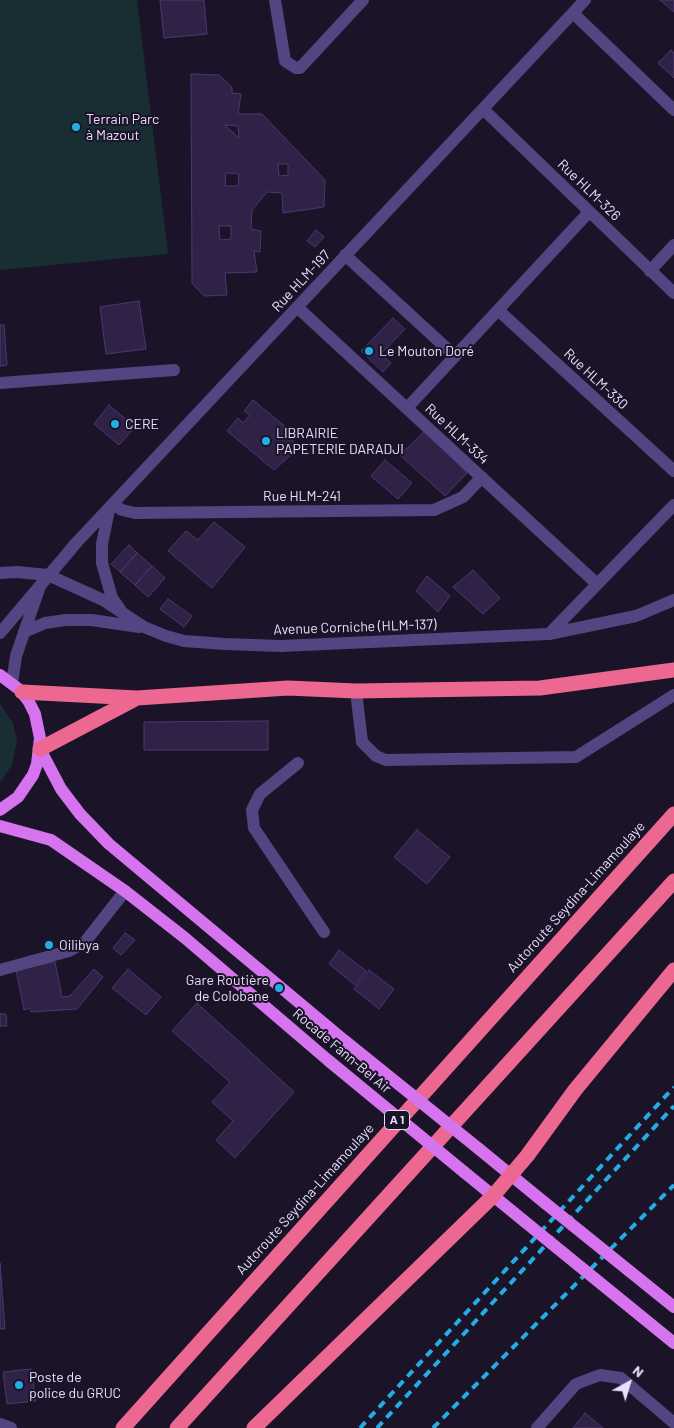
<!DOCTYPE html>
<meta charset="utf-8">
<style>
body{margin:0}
#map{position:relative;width:674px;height:1428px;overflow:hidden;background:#1b1428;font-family:Barlow,sans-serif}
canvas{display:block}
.north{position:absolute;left:604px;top:1358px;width:50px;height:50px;-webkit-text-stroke:4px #1b1428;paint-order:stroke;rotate:39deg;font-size:14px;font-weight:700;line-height:20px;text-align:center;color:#e7dffb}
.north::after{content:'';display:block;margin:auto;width:18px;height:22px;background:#e7dffb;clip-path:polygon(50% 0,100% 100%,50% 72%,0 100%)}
</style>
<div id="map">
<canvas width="674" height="1428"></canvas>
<div class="north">N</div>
</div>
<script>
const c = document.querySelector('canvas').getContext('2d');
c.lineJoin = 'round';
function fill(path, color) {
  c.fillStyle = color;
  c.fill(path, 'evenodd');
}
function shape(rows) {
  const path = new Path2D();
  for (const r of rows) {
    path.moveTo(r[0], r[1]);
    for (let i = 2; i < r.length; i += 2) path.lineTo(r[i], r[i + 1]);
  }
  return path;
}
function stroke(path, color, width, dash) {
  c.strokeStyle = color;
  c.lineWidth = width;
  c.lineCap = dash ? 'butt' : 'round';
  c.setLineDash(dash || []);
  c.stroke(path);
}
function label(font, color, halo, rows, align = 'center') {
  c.font = font + ' Barlow,sans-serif';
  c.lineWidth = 4;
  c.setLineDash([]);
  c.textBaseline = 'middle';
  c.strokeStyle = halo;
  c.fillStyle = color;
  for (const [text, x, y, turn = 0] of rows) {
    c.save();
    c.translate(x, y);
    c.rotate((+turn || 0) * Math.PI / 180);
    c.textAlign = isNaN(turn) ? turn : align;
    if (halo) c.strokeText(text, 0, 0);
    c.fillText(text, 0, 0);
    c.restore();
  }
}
fill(shape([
 [0,0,137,0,168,254,0,270],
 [0,704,13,723,17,740,12,765,0,782]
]), '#182e32');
const building = shape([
 [160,0,204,0,207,34,164,38,160,0],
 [660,0,674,0,674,12,660,0],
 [671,50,674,53,674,78,658,63,671,50],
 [191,74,219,75,232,87,232,93,241,94,238,114,262,114,325,180,324,207,283,213,282,193,267,192,252,210,251,229,261,231,260,252,254,251,257,272,225,273,227,295,204,296,192,283,191,74],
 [225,125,238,126,239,138,225,125],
 [278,164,288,164,288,175,279,176,278,164],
 [226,173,239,174,238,186,225,186,226,173],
 [219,226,231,226,231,239,220,240,219,226],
 [316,230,324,237,315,247,307,241,316,230],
 [139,301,146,349,106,354,100,307,139,301],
 [393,318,405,329,381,354,391,363,383,372,361,351,393,318],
 [0,325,4,325,7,365,0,366,0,325],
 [253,400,293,433,293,453,274,470,227,431,238,418,243,423,250,415,244,411,253,400],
 [109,405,135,427,119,445,94,424,109,405],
 [426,430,467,473,445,496,400,455,426,430],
 [385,460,412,483,398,499,371,476,385,460],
 [214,522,245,547,212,588,168,551,186,531,198,540,214,522],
 [129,545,137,553,120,572,111,564,129,545],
 [137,553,152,566,135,585,120,572,137,553],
 [152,566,165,578,148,597,135,585,152,566],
 [473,570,500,598,483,614,453,587,473,570],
 [427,576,450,596,438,612,416,591,427,576],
 [168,599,192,616,184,627,160,609,168,599],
 [268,721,268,750,144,750,144,722,268,721],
 [417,830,450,857,427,884,394,857,417,830],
 [125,933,135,940,121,955,113,948,125,933],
 [339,950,366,971,355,985,329,964,339,950],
 [55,962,62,997,70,996,94,969,103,977,77,1009,31,1012,30,1008,24,1010,16,970,55,962],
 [128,969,161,997,146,1015,112,988,128,969],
 [369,970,394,989,379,1009,354,989,369,970],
 [197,1003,294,1092,235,1158,216,1140,233,1121,212,1102,230,1082,172,1031,197,1003],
 [0,1014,6,1014,7,1026,0,1026,0,1014],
 [0,1263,5,1329,0,1329,0,1263],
 [31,1369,36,1401,7,1404,3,1372,31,1369],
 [585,1413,603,1428,573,1428,585,1413]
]);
fill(building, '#302247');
stroke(building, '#4c3770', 1);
stroke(shape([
 [275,0,285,61,296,68,300,68,363,0],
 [573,13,674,110],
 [483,109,674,293],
 [345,255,455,356],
 [650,271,674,245],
 [297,307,596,583],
 [498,310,674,471],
 [0,383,174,370],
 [407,408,589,212],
 [114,505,122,510,135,513,434,510,463,497,482,477],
 [109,510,102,544,102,563,112,598,120,609],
 [0,573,17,572,48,575,103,600,144,627,166,636,184,641,225,644,281,646,549,634,636,616,674,600],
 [24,632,45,623,66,620,92,620,139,627],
 [0,633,77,542,585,0],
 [549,634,674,505],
 [12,683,16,656,39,589],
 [356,691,362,742,376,756,386,760,576,757,674,695],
 [298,763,260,794,252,810,254,828,324,932],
 [0,970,69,951,85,942,125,891],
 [0,1424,11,1428],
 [537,1428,576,1384,600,1375,621,1378,674,1423]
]), '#524581', 12);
stroke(shape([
 [0,675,20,690,29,702,35,714,40,738,37,764,33,775,18,797,0,810],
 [40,749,61,789,80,814,109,844,345,1041],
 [0,826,51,840,125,891,185,938,329,1061],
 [479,1149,545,1203],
 [464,1172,524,1221]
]), '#d673ee', 12);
stroke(shape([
 [22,692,137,698,288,688,356,691,540,688,674,670],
 [40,749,135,699],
 [123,1428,674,814],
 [177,1428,674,881],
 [254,1428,493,1196,527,1156,575,1090,674,970]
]), '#ed6890', 15);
stroke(shape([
 [360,1428,674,1087],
 [377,1428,674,1106],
 [433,1428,674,1185]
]), '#22aee4', 4, [8, 6]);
stroke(shape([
 [345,1041,479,1149],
 [329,1061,464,1172],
 [545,1203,674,1307],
 [524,1221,674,1343]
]), '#d673ee', 12);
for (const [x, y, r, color] of [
 [76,127,5,"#22aee4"],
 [369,351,5,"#22aee4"],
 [115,424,5,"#22aee4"],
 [266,441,5,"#22aee4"],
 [49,945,5,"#22aee4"],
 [279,988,5,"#22aee4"],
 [19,1385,5,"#22aee4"]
]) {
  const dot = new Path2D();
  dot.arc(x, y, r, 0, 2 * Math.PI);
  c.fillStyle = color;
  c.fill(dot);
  stroke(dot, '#1b1428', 2);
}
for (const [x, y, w] of [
 [397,1120,25]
]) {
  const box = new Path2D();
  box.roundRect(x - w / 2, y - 9.5, w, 19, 4);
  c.fillStyle = '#1b1428';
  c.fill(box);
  stroke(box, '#e7dffb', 1);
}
label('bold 12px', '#e7dffb', null, [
 ["A 1",397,1120]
]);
label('14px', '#e7dffb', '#1b1428', [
 ["Terrain Parc",86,119],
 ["à Mazout",86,135],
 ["Le Mouton Doré",379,351],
 ["CERE",125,424],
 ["LIBRAIRIE",276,433],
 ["PAPETERIE DARADJI",276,449],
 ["Oilibya",59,945],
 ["Gare Routière",269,980,"right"],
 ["de Colobane",269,996,"right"],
 ["Poste de",29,1377],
 ["police du GRUC",29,1393]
], 'left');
label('14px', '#e7dffb', '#1b1428', [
 ["Rue HLM-326",589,190,44],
 ["Rue HLM-197",301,281,-47],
 ["Rue HLM-330",596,379,43],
 ["Rue HLM-334",457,434,43],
 ["Rue HLM-241",302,496],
 ["Avenue Corniche (HLM-137)",355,627,-2],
 ["Autoroute Seydina-Limamoulaye",576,897,-48],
 ["Rocade Fann-Bel Air",342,1051,40],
 ["Autoroute Seydina-Limamoulaye",305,1199,-48]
]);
</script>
